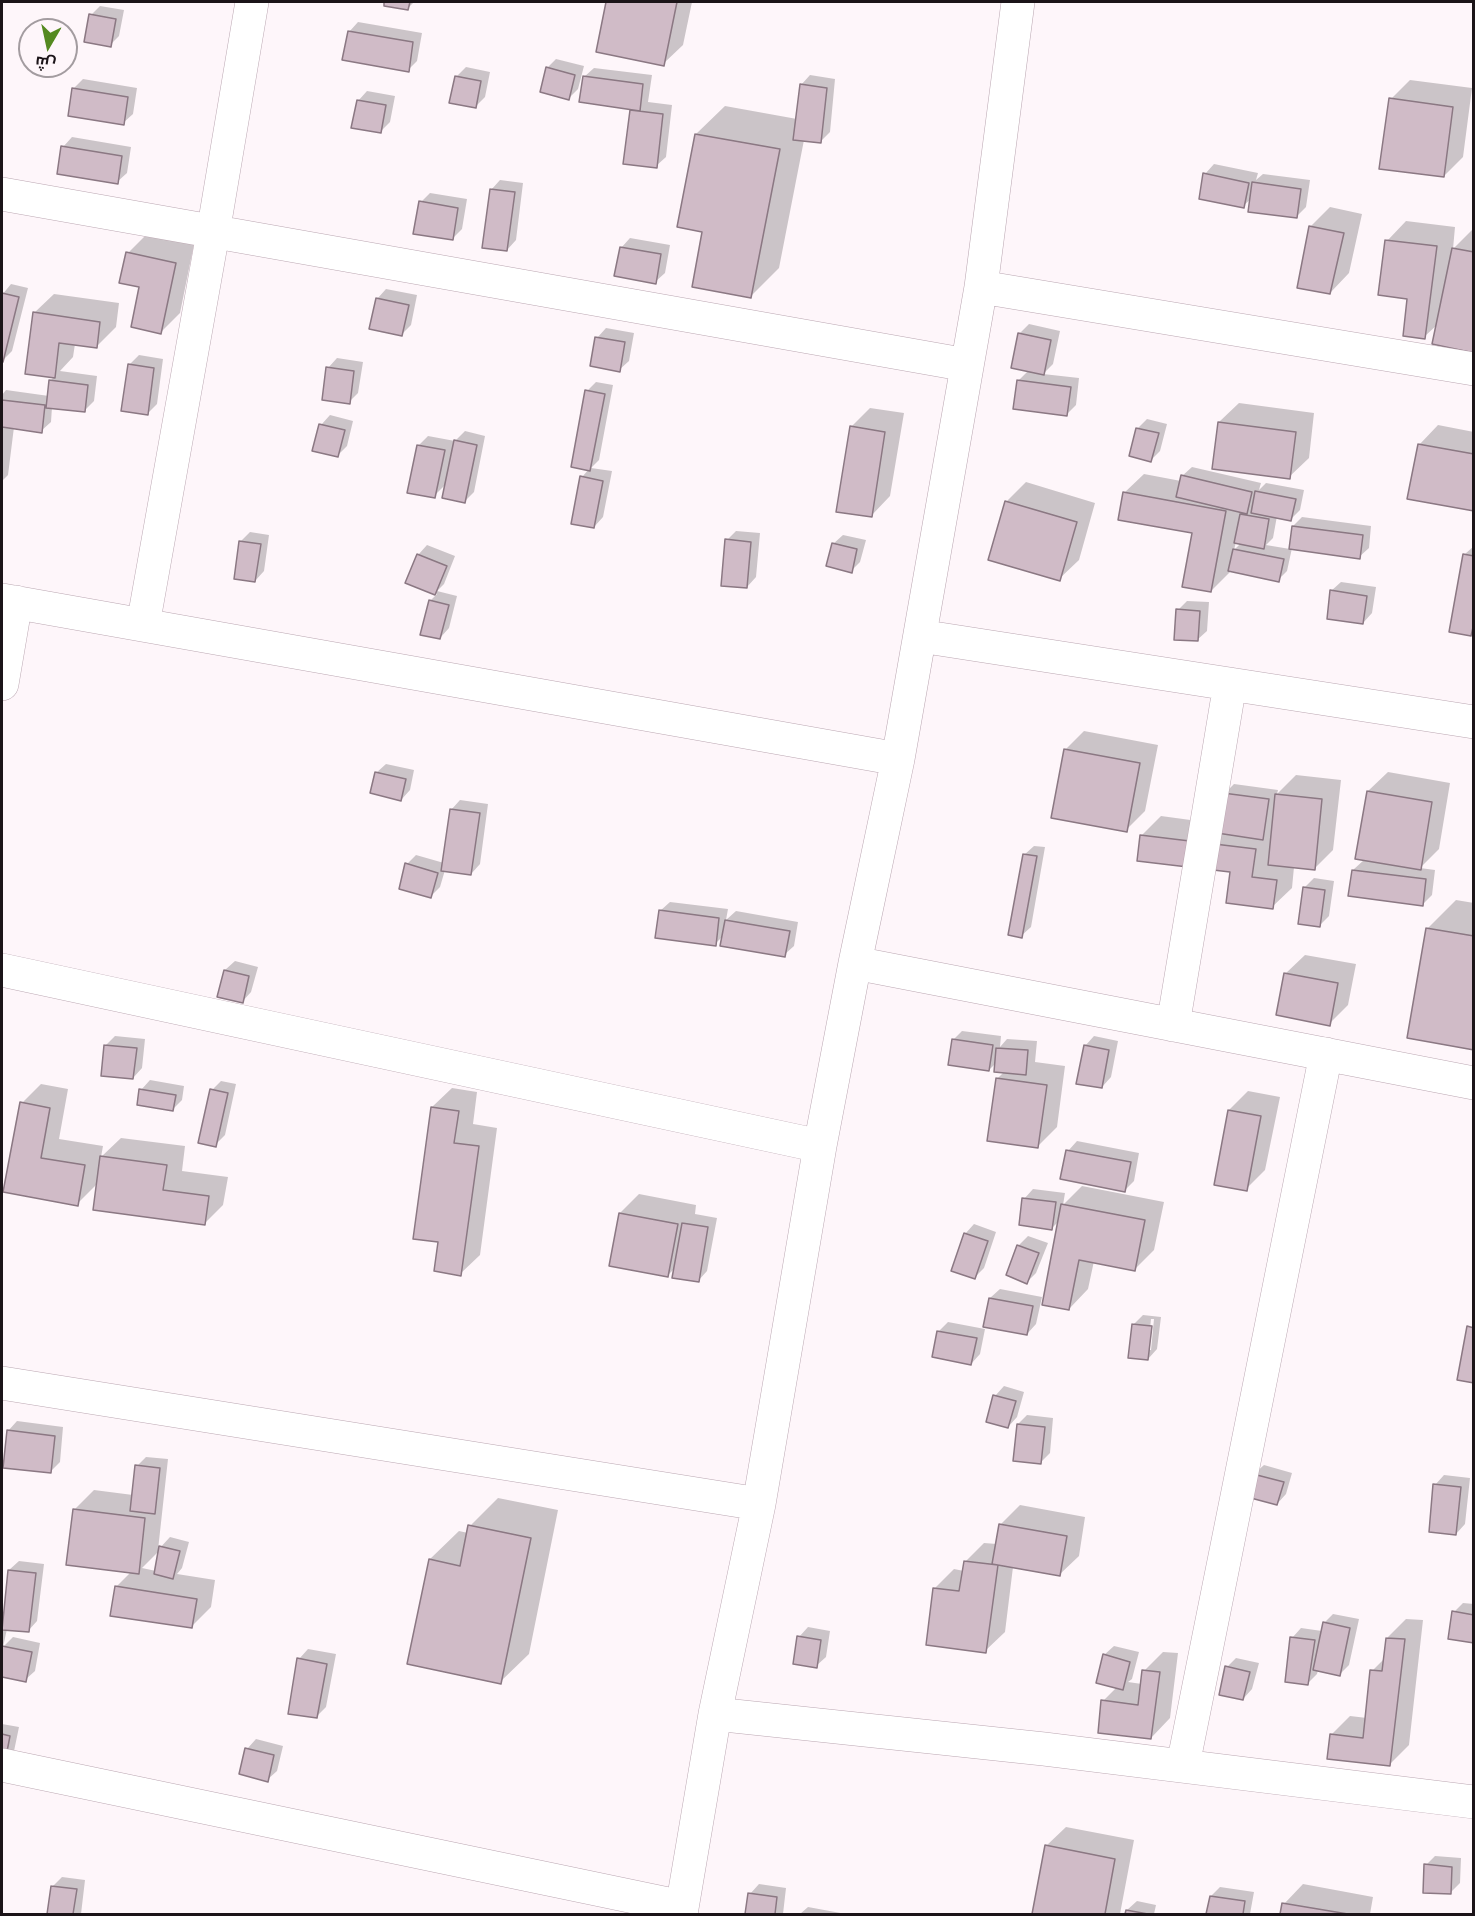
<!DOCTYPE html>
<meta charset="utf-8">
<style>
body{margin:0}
#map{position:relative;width:1475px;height:1916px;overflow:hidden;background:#fef6fa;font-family:Ubuntu,Cairo,sans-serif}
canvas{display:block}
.frame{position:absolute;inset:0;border:3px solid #1b1418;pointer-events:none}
.north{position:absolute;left:18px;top:18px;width:60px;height:60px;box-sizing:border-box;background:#fef6fa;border:2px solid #a39ca0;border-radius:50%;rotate:189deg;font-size:16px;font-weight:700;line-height:24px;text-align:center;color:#1b1418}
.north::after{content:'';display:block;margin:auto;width:21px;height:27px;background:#548920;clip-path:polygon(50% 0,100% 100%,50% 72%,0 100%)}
</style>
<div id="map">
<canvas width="1475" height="1916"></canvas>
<div class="frame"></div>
<div class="north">ش</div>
</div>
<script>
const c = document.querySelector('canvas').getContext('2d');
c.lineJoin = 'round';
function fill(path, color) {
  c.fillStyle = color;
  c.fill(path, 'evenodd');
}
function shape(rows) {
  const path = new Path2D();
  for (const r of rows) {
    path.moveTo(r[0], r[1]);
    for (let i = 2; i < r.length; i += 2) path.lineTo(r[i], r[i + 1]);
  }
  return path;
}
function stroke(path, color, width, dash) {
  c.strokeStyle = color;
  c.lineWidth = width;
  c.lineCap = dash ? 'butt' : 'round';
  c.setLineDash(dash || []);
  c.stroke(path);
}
fill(shape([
 [386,2,414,2,407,9,385,5],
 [608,2,692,2,683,45,663,64,598,51],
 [100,6,124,10,119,36,110,45,91,15],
 [358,22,422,33,417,61,408,70,349,32],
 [556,59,584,66,578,89,569,98,547,68],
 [466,67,490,72,485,97,476,106,456,77],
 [594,68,652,75,648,102,672,105,666,157,656,166,624,163,632,108,584,77],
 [810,75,835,79,830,132,820,142,804,140,779,268,751,296,704,230,696,134,725,106,797,119,801,85],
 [83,79,137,88,133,114,123,123,74,88],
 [1410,80,1472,88,1463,157,1444,176,1391,99],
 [367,91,395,96,390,122,381,131,358,101],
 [72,137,131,147,127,173,117,182,63,147],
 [1214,164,1258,173,1256,180,1263,174,1310,180,1306,207,1297,216,1252,198,1243,206,1205,174],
 [500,180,523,183,516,240,507,250,491,190],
 [430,193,467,199,462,229,452,239,421,202],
 [1330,207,1362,214,1349,273,1330,293,1311,226],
 [1406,221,1455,227,1453,249,1474,228,1474,351,1438,324,1424,337,1387,241],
 [147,234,194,244,180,313,161,332,128,253],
 [630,238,670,245,665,273,655,282,621,248],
 [11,284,28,288,12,351,3,360,2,295],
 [386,289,417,295,411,325,402,334,377,299],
 [54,294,119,303,116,327,96,347,75,344,73,357,60,371,97,376,94,401,84,411,52,407,51,422,41,431,14,427,8,475,2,481,2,395,6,390,49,396,51,380,54,377,34,313],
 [1029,324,1060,331,1053,364,1043,374,1079,378,1076,405,1066,415,1018,381,1029,370,1019,334],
 [606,328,634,333,629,361,619,370,597,338],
 [139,355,163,359,157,404,148,413,129,365],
 [337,358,363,362,358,393,349,402,328,368],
 [596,382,613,385,599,460,591,468,612,471,603,517,594,527,582,477,589,469,587,391],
 [1239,403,1314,413,1309,458,1289,477,1219,422],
 [870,408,904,413,890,496,871,516,851,427],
 [330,415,353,421,347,446,338,455,321,425],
 [1147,419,1167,424,1160,451,1151,460,1137,429],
 [1438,425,1474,432,1474,509,1419,445],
 [465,431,485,436,474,492,464,502,446,484,434,496,418,446,428,436,455,441],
 [1192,467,1261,483,1259,490,1266,483,1304,490,1300,510,1291,519,1277,516,1273,538,1266,545,1290,549,1293,526,1302,517,1371,526,1369,548,1359,557,1292,548,1287,571,1278,580,1231,571,1211,591,1193,532,1124,493,1144,474,1181,481,1182,476],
 [1236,542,1241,543,1234,550],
 [1026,482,1095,503,1079,560,1059,579,1006,502],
 [736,531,760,533,756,577,747,587,727,540],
 [250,532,269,535,264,571,255,581,240,542],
 [843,535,866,540,860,562,851,571,833,544],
 [427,545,455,556,444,584,437,591,457,596,449,628,440,638,430,601,437,594,407,582,418,555],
 [1474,546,1474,631,1471,634,1465,554],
 [1341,582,1376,587,1372,613,1363,623,1331,591],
 [1187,601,1209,602,1207,631,1197,640,1178,610],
 [1084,731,1158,745,1145,811,1126,830,1065,750],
 [386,764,414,770,410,790,401,800,376,773],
 [1388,772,1450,783,1439,849,1420,868,1435,870,1432,895,1423,904,1353,870,1365,859,1368,791],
 [1296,775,1341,780,1333,850,1314,869,1294,867,1292,888,1272,907,1232,871,1142,835,1161,816,1220,824,1224,794,1234,784,1278,790,1277,794],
 [460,800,488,804,480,864,471,874,445,870,440,887,431,896,407,864,416,855,444,863,451,810],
 [1034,846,1045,847,1031,927,1021,936,1024,855],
 [1314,878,1334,881,1329,916,1320,925,1304,888],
 [1456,900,1474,903,1474,1049,1428,928],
 [670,902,728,909,726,920,736,911,798,922,794,946,784,955,723,936,715,944,660,911],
 [1305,955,1356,964,1348,1005,1329,1024,1285,974],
 [235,961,258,967,251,992,242,1002,225,970],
 [962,1031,1001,1036,1000,1047,1007,1039,1037,1041,1035,1062,1065,1066,1057,1127,1038,1146,997,1079,1005,1071,997,1062,989,1070,953,1040],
 [115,1036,145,1039,142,1068,133,1078,105,1046],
 [1094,1036,1118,1041,1111,1077,1102,1087,1085,1046],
 [150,1080,184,1086,182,1100,172,1110,141,1090],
 [221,1081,236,1084,225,1135,215,1145,212,1090],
 [41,1084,68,1089,59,1139,103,1146,101,1157,121,1138,185,1146,182,1171,228,1177,223,1205,204,1224,98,1183,77,1204,5,1191,22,1103],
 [452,1088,477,1092,473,1124,497,1128,480,1255,460,1274,440,1241,432,1107],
 [1248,1091,1280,1097,1265,1170,1246,1189,1229,1110],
 [1077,1141,1139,1153,1134,1181,1125,1190,1068,1151],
 [1082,1186,1164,1202,1154,1250,1135,1269,1094,1261,1088,1289,1069,1309,1060,1220,1052,1228,1024,1199,1033,1189,1065,1193,1063,1205],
 [639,1194,696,1205,695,1214,717,1218,707,1271,698,1281,676,1267,668,1275,620,1213],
 [974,1224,996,1232,984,1268,974,1278,965,1234],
 [1028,1236,1048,1243,1036,1273,1027,1282,1018,1246],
 [1000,1289,1042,1297,1036,1324,1027,1334,990,1298],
 [1143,1315,1161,1317,1157,1349,1148,1359,1133,1325],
 [1151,1319,1154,1319,1151,1350,1148,1350],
 [948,1322,985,1329,980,1354,971,1364,938,1332],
 [1004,1386,1024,1392,1017,1417,1008,1427,995,1396],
 [1027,1415,1053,1418,1050,1453,1040,1463,1018,1424],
 [17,1421,63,1427,60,1462,50,1472,8,1431],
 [146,1457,168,1459,158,1550,170,1537,189,1542,182,1568,177,1574,215,1580,211,1607,191,1627,116,1587,132,1571,74,1510,94,1490,133,1495,137,1466],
 [160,1550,156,1571,142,1568],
 [1264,1465,1292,1473,1286,1494,1277,1504,1254,1474],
 [1444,1475,1470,1478,1465,1524,1456,1534,1435,1485],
 [498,1498,558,1510,529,1654,500,1682,430,1559,459,1531,468,1533,470,1526],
 [1020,1505,1085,1517,1079,1556,1059,1575,1013,1567,1005,1632,985,1651,934,1589,954,1569,964,1571,965,1562,984,1543,997,1544,1001,1524],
 [19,1561,44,1564,37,1621,28,1631,7,1629,3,1647,13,1637,40,1643,35,1671,25,1680,2,1675,2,1616,4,1616,9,1570],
 [1463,1603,1474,1604,1474,1641,1454,1612],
 [1333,1614,1359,1619,1349,1665,1340,1674,1318,1670,1317,1674,1308,1683,1292,1638,1301,1628,1322,1631,1324,1623],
 [1406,1619,1423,1620,1409,1745,1390,1764,1331,1735,1350,1716,1367,1718,1372,1671,1385,1658,1387,1638],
 [808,1627,830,1631,826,1657,816,1666,799,1637],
 [1114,1646,1139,1652,1132,1679,1128,1682,1142,1684,1144,1671,1163,1652,1178,1653,1170,1718,1151,1738,1103,1701,1117,1687,1104,1655],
 [308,1649,336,1654,326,1707,316,1717,299,1659],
 [1236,1658,1259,1663,1252,1689,1243,1699,1227,1667],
 [2,1724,19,1727,13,1756,2,1765],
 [256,1739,283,1746,277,1771,267,1780,247,1749],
 [1066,1827,1134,1840,1120,1914,1034,1914,1046,1846],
 [1435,1856,1461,1858,1460,1883,1450,1893,1426,1865],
 [62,1877,85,1880,81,1914,49,1914,52,1887],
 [759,1884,786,1888,783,1914,747,1914,750,1894],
 [1303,1884,1373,1897,1370,1914,1282,1914,1284,1904],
 [1220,1887,1254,1892,1250,1914,1208,1914,1211,1896],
 [1137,1901,1156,1905,1154,1914,1126,1914,1127,1910],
 [808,1907,846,1914,800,1914]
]), '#0003');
const building = shape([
 [384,2,410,2,408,10,384,6,384,2],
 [606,2,677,2,664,66,596,52,606,2],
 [89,14,116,19,111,47,84,42,89,14],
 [348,31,413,42,409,72,342,60,348,31],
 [546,67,575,75,569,100,540,92,546,67],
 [455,76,481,81,476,108,449,103,455,76],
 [583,76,643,84,640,111,579,102,583,76],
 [800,84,827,88,821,143,793,140,800,84],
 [72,88,128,97,124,125,68,116,72,88],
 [1389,98,1453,107,1444,177,1379,169,1389,98],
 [357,100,386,105,381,133,351,128,357,100],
 [630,110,663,114,657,168,623,164,630,110],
 [695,134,780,149,751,298,692,287,702,232,677,227,695,134],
 [61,146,122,156,118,184,57,174,61,146],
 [1203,173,1249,183,1244,208,1199,199,1203,173],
 [1252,182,1301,189,1297,218,1248,212,1252,182],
 [490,189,515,192,507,251,482,248,490,189],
 [419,201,458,208,453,240,413,234,419,201],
 [1309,226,1344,233,1330,294,1297,288,1309,226],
 [1385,240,1437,246,1425,339,1403,336,1407,299,1378,295,1385,240],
 [620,247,661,254,656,284,614,276,620,247],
 [1452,248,1474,252,1474,353,1432,344,1452,248],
 [126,252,176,263,161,334,131,327,139,287,119,283,126,252],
 [2,293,19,297,3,362,2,362,2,293],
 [376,298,409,305,402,336,369,329,376,298],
 [33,312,100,322,97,348,59,343,55,378,25,374,33,312],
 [1018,333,1051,340,1044,375,1011,368,1018,333],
 [595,337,625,342,620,372,590,366,595,337],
 [128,364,154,368,148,415,121,411,128,364],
 [326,367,354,371,350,404,322,400,326,367],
 [49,380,88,385,85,412,46,408,49,380],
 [1017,380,1071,387,1067,416,1013,409,1017,380],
 [585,390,605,394,590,471,571,467,585,390],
 [2,400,45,405,42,433,2,427,2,400],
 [1218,422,1296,432,1290,479,1212,469,1218,422],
 [319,424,345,430,338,457,312,451,319,424],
 [850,426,885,432,872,517,836,512,850,426],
 [1136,428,1159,433,1151,462,1129,456,1136,428],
 [454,440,477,445,465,503,442,498,454,440],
 [1418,444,1474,454,1474,511,1407,499,1418,444],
 [417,445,445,450,435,498,407,493,417,445],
 [1181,475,1252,492,1247,514,1176,497,1181,475],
 [580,476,603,481,594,528,571,524,580,476],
 [1255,491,1296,499,1291,521,1251,513,1255,491],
 [1123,492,1226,511,1211,592,1182,587,1192,533,1118,520,1123,492],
 [1005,501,1077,522,1060,581,988,560,1005,501],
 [1240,514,1269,519,1264,549,1234,543,1240,514],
 [1292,526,1363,535,1360,559,1289,549,1292,526],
 [725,539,751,542,747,588,721,586,725,539],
 [239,541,261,544,255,582,234,579,239,541],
 [832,543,857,549,852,573,826,566,832,543],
 [1233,549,1284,559,1279,582,1228,571,1233,549],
 [417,554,447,566,435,595,405,583,417,554],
 [1463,554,1474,556,1474,623,1471,636,1449,632,1463,554],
 [1330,590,1367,596,1363,624,1327,619,1330,590],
 [429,600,449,605,440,639,420,635,429,600],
 [1176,609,1200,611,1198,641,1174,640,1176,609],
 [1064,749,1140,763,1127,832,1051,818,1064,749],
 [375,772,406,779,401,801,370,793,375,772],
 [1367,791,1432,802,1421,870,1355,859,1367,791],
 [1223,793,1269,799,1263,840,1217,833,1223,793],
 [1275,794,1322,799,1315,870,1268,865,1275,794],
 [450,809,480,813,471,875,441,871,450,809],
 [1140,835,1256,849,1252,877,1277,880,1273,909,1226,903,1230,872,1137,861,1140,835],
 [1023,854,1037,856,1022,938,1008,935,1023,854],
 [405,863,438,873,431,898,399,889,405,863],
 [1352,870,1426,879,1423,906,1348,896,1352,870],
 [1303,887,1325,890,1320,927,1298,924,1303,887],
 [659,910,719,918,716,946,655,938,659,910],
 [725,920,790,931,785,957,720,946,725,920],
 [1426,928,1474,936,1474,1050,1407,1038,1426,928],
 [224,970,249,976,243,1003,217,997,224,970],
 [1284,973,1338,983,1330,1026,1276,1015,1284,973],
 [952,1039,993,1045,989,1071,948,1065,952,1039],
 [104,1045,137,1048,133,1079,101,1076,104,1045],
 [1084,1045,1109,1050,1102,1088,1076,1084,1084,1045],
 [996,1048,1028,1050,1026,1075,994,1072,996,1048],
 [996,1078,1047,1085,1038,1148,987,1141,996,1078],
 [139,1089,176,1095,173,1111,137,1105,139,1089],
 [210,1089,228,1093,216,1147,198,1143,210,1089],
 [20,1102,50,1108,41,1158,85,1165,78,1206,3,1192,20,1102],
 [431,1107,459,1111,454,1143,479,1146,461,1276,434,1271,438,1242,413,1239,431,1107],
 [1228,1110,1261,1116,1247,1191,1214,1185,1228,1110],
 [1066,1150,1131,1162,1125,1192,1060,1179,1066,1150],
 [100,1156,167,1165,163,1190,209,1196,205,1225,93,1210,100,1156],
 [1022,1198,1056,1202,1052,1230,1019,1225,1022,1198],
 [1061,1204,1145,1220,1135,1271,1079,1260,1069,1310,1042,1305,1061,1204],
 [619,1213,678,1224,668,1277,609,1266,619,1213],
 [682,1223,708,1227,699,1282,672,1278,682,1223],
 [964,1233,988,1241,975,1279,951,1271,964,1233],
 [1017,1245,1039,1253,1027,1284,1006,1275,1017,1245],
 [989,1298,1033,1306,1027,1335,983,1327,989,1298],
 [1132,1324,1152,1326,1148,1360,1128,1358,1132,1324],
 [1467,1326,1474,1328,1474,1383,1457,1380,1467,1326],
 [937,1331,977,1338,971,1365,932,1357,937,1331],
 [993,1395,1016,1401,1008,1428,986,1422,993,1395],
 [1017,1424,1045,1427,1041,1464,1013,1461,1017,1424],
 [7,1430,55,1436,51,1473,3,1468,7,1430],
 [135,1465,160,1468,155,1514,130,1511,135,1465],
 [1253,1474,1284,1482,1277,1505,1247,1497,1253,1474],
 [1433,1484,1461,1487,1456,1535,1429,1532,1433,1484],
 [73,1509,145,1518,139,1574,66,1565,73,1509],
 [999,1524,1067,1536,1060,1576,992,1564,999,1524],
 [468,1525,531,1538,501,1684,407,1664,429,1559,460,1566,468,1525],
 [159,1546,180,1551,173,1579,154,1574,159,1546],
 [964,1561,998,1565,986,1653,926,1645,933,1588,959,1591,964,1561],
 [8,1570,36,1573,29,1632,2,1630,8,1570],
 [115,1586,197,1599,192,1628,110,1616,115,1586],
 [1452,1611,1474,1615,1474,1643,1448,1639,1452,1611],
 [1323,1622,1350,1628,1340,1676,1313,1670,1323,1622],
 [797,1636,821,1640,817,1668,793,1664,797,1636],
 [1290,1637,1315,1640,1308,1685,1285,1682,1290,1637],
 [1386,1638,1405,1639,1390,1766,1327,1759,1330,1734,1363,1738,1370,1670,1382,1671,1386,1638],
 [2,1646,32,1652,26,1682,2,1677,2,1646],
 [1103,1654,1130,1662,1123,1690,1096,1683,1103,1654],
 [297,1658,327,1664,317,1718,288,1714,297,1658],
 [1225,1666,1250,1672,1243,1700,1219,1695,1225,1666],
 [1142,1670,1160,1672,1151,1739,1098,1733,1101,1700,1138,1705,1142,1670],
 [2,1734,10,1736,4,1767,2,1767,2,1734],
 [245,1748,274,1755,268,1782,239,1774,245,1748],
 [1045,1845,1115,1859,1105,1914,1032,1914,1045,1845],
 [1424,1864,1452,1867,1451,1894,1423,1893,1424,1864],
 [51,1886,77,1889,73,1914,47,1914,51,1886],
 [748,1893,777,1897,775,1914,745,1914,748,1893],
 [1210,1896,1245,1901,1243,1914,1206,1914,1210,1896],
 [1282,1903,1348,1914,1280,1914,1282,1903],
 [1126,1910,1148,1914,1125,1914,1126,1910]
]);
fill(building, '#d0bbc7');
stroke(building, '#8b7883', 1.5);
const minor = shape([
 [2,194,967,365],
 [981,287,1474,369],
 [2,600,898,759],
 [143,625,213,233,252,2],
 [920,636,1474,722],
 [2,684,16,602],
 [855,963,1474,1083],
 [2,970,820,1146],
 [1173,1025,1230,684],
 [2,1383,759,1504],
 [715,1714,1044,1749,1474,1802],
 [2,1765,682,1907],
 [1183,1765,1326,1054],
 [681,1914,715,1714,759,1504,820,1146,855,963,898,759,981,287,1018,2]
]);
stroke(minor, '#bba7b2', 34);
stroke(minor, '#fff', 33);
</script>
